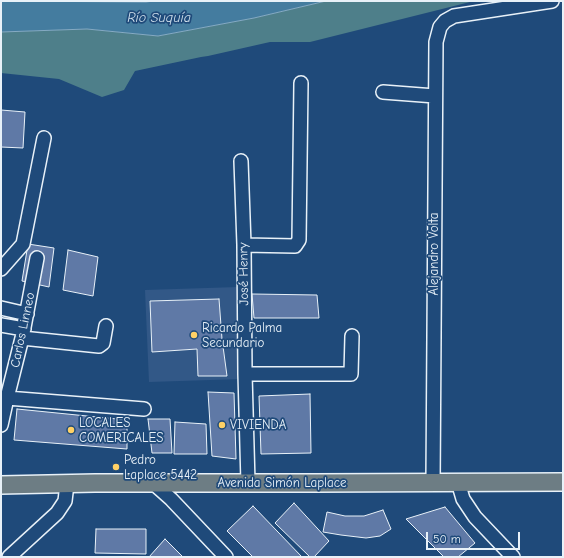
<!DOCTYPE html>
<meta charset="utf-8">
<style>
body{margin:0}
#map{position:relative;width:564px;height:558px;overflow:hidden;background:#1f4a7a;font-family:"Comic Neue",sans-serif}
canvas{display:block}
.frame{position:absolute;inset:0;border:2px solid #e8f1f8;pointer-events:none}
.scale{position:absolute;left:426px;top:532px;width:94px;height:18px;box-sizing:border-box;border:2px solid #e8f1f8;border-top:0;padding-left:5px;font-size:12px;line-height:14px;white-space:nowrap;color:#e8f1f8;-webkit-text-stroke:3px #1f4a7a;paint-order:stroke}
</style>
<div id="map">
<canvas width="564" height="558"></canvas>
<div class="frame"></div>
<div class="scale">50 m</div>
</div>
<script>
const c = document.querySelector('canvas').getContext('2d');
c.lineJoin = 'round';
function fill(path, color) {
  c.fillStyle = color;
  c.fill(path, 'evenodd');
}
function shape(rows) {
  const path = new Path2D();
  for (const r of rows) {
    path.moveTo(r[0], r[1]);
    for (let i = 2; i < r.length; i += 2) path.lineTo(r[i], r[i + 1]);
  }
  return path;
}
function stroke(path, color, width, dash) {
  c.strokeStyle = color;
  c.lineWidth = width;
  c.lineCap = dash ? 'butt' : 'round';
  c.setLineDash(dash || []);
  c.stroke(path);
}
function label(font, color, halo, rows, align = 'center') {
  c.font = font + ' "Comic Neue",sans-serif';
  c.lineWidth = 3.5;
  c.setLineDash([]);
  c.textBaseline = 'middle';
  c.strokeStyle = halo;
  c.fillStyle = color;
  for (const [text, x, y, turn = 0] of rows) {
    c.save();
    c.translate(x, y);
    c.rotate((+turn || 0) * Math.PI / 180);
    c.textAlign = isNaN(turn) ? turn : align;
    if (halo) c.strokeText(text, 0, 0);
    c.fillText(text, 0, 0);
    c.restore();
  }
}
fill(shape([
 [238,287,242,379,149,382,145,290]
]), '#325887');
fill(shape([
 [326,1,478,1,474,1,310,42,270,42,208,56,201,57,135,71,124,90,102,97,59,79,1,73,1,32,87,29,158,36,254,18]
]), '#4e7f8a');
const water = shape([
 [1,1,146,2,154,1,326,1,254,18,158,36,87,29,1,32,1,1]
]);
fill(water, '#447c9f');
stroke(water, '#86abc3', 1);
const building = shape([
 [1,110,25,112,23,148,1,147,1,110],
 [28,244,54,248,49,287,22,281,28,244],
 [68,250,98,257,93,296,63,290,68,250],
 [252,294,317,295,319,318,254,318,252,294],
 [219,299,222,339,227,376,198,376,197,349,152,352,150,301,219,299],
 [208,392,234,393,236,459,212,456,208,392],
 [310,394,311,453,261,454,259,396,310,394],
 [17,409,127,420,127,449,14,440,17,409],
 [148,419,170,419,172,453,152,453,148,419],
 [175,422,206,424,207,454,174,454,175,422],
 [294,503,329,541,314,557,310,557,275,523,294,503],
 [253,506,302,557,253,557,227,531,253,506],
 [445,507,475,543,458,557,444,557,406,519,445,507],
 [383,510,391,529,380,536,366,538,341,535,323,532,327,512,345,516,364,516,383,510],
 [96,529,146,529,146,554,95,553,96,529],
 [165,539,183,557,149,557,165,539]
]);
fill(building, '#5f79a6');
stroke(building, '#e8f1f8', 1);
const minor = shape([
 [383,92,435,96],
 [241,161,244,245,245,374,248,483],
 [244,245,295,246,299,240,301,83],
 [1,269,23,244,44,138],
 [1,308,27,314],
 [1,325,24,329],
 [22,338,99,346,103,343,106,326],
 [245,374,351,374,352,336],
 [7,398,144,409],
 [1,425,7,398,22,338,37,258],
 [433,482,436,42,440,27,445,21,454,16,552,1],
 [458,482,463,499,475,517,513,557],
 [153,483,171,499,226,557],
 [9,557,57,513,65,501,67,484]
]);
const major = shape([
 [1,485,95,483,317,483,563,482]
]);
stroke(minor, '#e8f1f8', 16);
stroke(major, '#e8f1f8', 20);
stroke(minor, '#1f4a7a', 13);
stroke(major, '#6d7d84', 17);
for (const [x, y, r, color] of [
 [194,335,4,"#ffd166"],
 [222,425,4,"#ffd166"],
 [71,430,4,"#ffd166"],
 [116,467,4,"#ffd166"]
]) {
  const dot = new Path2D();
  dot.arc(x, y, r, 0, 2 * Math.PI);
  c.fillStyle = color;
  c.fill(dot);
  stroke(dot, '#1f4a7a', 1.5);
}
label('13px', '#e8f1f8', '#1f4a7a', [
 ["Alejandro Volta",434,254,-90],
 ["José Henry",244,274,-91],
 ["Carlos Linneo",23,330,-78],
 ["Avenida Simón Laplace",282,483]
]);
label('13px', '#e8f1f8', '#1f4a7a', [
 ["Ricardo Palma",202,328],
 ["Secundario",202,343],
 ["LOCALES",79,423],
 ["COMERICALES",79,438],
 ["VIVIENDA",230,425],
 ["Pedro",124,460],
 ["Laplace 5442",124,475]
], 'left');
label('italic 14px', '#cfdfeb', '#1f4a7a', [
 ["Río Suquía",159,18]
]);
</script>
